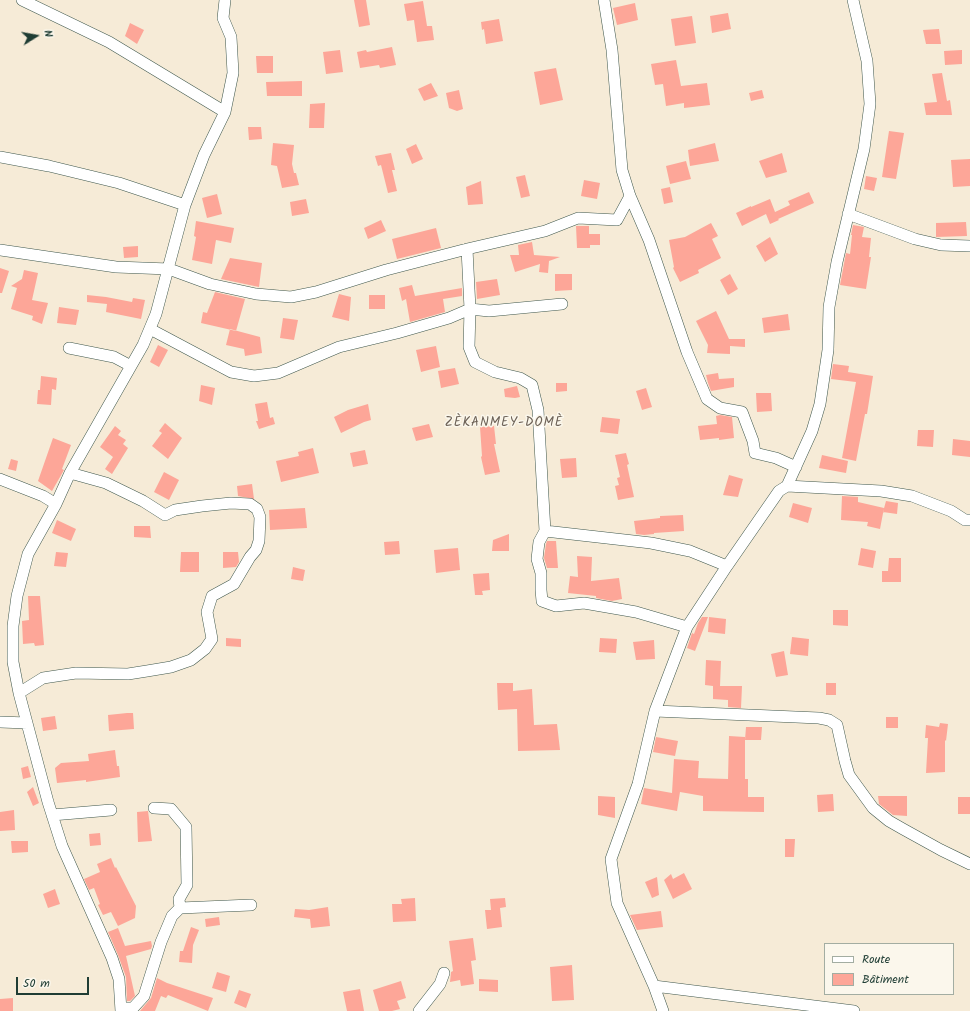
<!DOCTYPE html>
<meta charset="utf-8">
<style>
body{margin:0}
#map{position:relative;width:970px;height:1011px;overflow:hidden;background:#f6ebd7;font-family:Kalam,sans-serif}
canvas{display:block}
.legend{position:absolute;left:824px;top:943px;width:130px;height:52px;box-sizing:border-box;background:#fbf7ec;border:1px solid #a3ada2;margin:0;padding:5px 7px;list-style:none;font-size:12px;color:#1f3d34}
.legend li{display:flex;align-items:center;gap:8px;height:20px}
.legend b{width:20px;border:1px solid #a3ada2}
.north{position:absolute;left:16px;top:16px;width:40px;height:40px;-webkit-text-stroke:3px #fbf7ec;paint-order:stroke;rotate:79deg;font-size:11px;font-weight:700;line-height:16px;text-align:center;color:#1f3d34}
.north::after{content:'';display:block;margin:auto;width:14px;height:18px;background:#1f3d34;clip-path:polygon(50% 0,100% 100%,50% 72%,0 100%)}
.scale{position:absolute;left:16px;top:977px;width:73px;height:18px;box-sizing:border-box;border:2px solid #1f3d34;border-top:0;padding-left:5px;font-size:12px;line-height:14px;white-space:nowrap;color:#1f3d34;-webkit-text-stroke:3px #fbf7ec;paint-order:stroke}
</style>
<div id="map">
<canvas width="970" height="1011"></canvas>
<ul class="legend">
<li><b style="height:5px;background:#fff"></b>Route</li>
<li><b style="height:11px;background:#fda698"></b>Bâtiment</li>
</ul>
<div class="north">N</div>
<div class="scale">50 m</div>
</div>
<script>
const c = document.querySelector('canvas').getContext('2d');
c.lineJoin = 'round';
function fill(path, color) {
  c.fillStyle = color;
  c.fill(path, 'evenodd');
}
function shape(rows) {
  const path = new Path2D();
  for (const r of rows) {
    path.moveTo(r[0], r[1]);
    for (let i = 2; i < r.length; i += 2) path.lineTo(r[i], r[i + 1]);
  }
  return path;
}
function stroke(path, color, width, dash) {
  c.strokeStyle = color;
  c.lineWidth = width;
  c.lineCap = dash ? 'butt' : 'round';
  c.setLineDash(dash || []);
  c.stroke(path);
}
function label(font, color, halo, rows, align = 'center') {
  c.font = font + ' Kalam,sans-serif';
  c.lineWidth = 3;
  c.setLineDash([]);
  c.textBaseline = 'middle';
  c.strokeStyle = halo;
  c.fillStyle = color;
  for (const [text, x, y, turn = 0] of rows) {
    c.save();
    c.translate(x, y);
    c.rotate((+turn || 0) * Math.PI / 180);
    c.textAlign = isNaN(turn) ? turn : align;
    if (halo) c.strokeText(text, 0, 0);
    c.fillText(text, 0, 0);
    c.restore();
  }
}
fill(shape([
 [354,0,366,0,370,25,359,27],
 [423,1,427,26,432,26,434,40,417,42,414,20,407,21,404,4],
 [635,3,638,20,617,25,613,8],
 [728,13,731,29,712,33,710,16],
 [692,16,696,43,675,46,671,19],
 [499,19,503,41,486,44,484,29,482,30,481,22],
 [130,23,144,30,137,44,125,36],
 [939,29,941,44,926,44,923,30],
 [392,47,396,65,380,68,379,65,360,68,357,52,366,50,367,52],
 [340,50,343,72,326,74,323,52],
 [962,50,962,64,945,65,944,51],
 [256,56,273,56,273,73,257,73],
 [676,60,681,86,707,83,710,105,684,108,684,103,666,106,663,84,655,85,651,64],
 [556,68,563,100,540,105,534,72],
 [942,73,947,101,950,100,952,115,926,115,924,103,937,102,932,74],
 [302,81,302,96,267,96,266,82],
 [431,83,438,96,424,101,418,89],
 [459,90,463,109,457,111,449,108,446,93],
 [762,90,764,98,751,101,749,93],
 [325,103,324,128,309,128,310,104],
 [248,127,261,127,262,139,249,140],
 [889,131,904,133,896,179,882,177],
 [273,143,294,145,292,164,294,173,296,173,299,185,282,188,277,166,271,165],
 [715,143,719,161,690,166,688,150],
 [416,144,423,159,412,164,406,149],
 [391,153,395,170,392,170,397,191,388,193,381,165,378,166,375,156],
 [782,153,787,172,766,178,759,161],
 [970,159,970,186,953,187,951,160],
 [686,161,691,179,670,184,666,166],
 [525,175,530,196,521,198,516,177],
 [866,176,877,178,874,191,864,189],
 [584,180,600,183,597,199,581,196],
 [481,181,483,204,468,205,466,187],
 [670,187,673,202,664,204,661,189],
 [809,192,814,203,778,219,779,220,770,224,766,214,742,226,736,213,751,206,751,207,770,199,775,212,790,205,788,201],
 [217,194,222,214,207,218,202,198],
 [306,199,309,213,292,216,290,202],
 [381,220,386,231,368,239,364,228],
 [196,221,234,228,231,243,216,240,212,264,192,260,196,237,194,236],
 [966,222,967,236,936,237,936,223],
 [711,223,718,236,712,239,721,258,698,270,699,273,680,282,673,268,674,267,669,240,685,237],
 [853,225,864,227,862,237,871,238,869,257,871,257,866,289,840,285,846,253,850,254,852,235,851,235],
 [576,226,589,226,589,234,600,234,600,245,590,245,590,248,577,248],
 [436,228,441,248,397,259,392,239],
 [770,237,778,254,765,262,756,246],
 [532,242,534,255,560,257,549,261,548,273,539,272,540,264,515,272,510,255,519,255,518,245],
 [138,246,138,257,124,258,123,247],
 [230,258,262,263,259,287,221,279],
 [0,268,9,271,2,293,0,293],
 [24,270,38,273,32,300,48,303,42,324,32,320,33,316,11,309,17,288,11,286,22,279],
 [555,274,572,274,572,290,555,291],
 [730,274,738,289,728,295,720,280],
 [497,279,500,295,477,299,476,282],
 [412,285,415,296,462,288,462,296,443,299,445,312,410,322,406,299,402,301,399,288],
 [215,292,245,299,236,331,201,323,203,312,207,313],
 [339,294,351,297,349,321,332,317],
 [87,295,106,297,132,302,133,298,145,300,141,319,106,312,107,304,87,302],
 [369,295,385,295,385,309,369,309],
 [59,307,79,310,76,325,57,323],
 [716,311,729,339,745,339,745,347,730,346,730,354,707,353,708,345,696,321],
 [788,314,790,330,764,333,762,318],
 [283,318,298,320,294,340,280,338],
 [230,329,260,337,262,353,245,356,244,349,226,345],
 [158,345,168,350,159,367,150,362],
 [436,346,440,367,421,372,416,350],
 [833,364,849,366,848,372,873,376,867,414,865,414,856,461,842,458,856,382,831,379],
 [455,368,459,384,441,388,438,371],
 [718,373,719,379,734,378,734,387,711,391,708,383,706,375],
 [41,376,57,378,56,390,52,389,51,405,37,404,38,390,40,390],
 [556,383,567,383,567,391,556,392],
 [201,385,215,388,212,405,199,401],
 [517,386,520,397,515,398,505,397,504,389],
 [646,388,652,407,642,410,636,391],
 [756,393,771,393,772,411,757,412],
 [267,402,270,418,273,417,275,424,259,429,256,421,258,421,255,404],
 [368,404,371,420,364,422,341,433,334,417,348,410],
 [720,415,732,417,734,438,719,440,719,438,700,440,698,426,717,424,716,416],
 [602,417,620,419,618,434,600,432],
 [165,423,182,438,168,459,152,446,162,433,159,431],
 [429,424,433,437,416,441,412,428],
 [115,426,121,431,118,435,126,440,123,444,128,448,112,474,105,469,113,457,100,447],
 [494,426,496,444,494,444,500,472,485,475,481,457,482,456,480,427],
 [918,430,934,430,933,447,917,446],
 [53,438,71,445,62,469,64,470,52,491,38,481],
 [953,439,970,441,970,457,952,455],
 [313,448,319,473,281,482,276,461,299,456,298,452],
 [365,450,368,464,353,467,350,453],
 [626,453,629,464,627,465,634,497,618,500,615,486,619,485,617,478,620,477,615,455],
 [822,455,848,461,846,473,819,468],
 [576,458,577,477,562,478,560,459],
 [11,459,18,461,16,471,8,469],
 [164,472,179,480,169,500,154,492],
 [729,475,743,479,738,497,723,495],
 [252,484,254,499,238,496,237,486],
 [842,496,858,497,858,502,884,508,880,529,867,526,868,522,841,520],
 [886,501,898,503,897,514,883,512],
 [793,503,812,508,808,523,789,517],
 [305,508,307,528,270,530,269,510],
 [683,515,684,531,654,533,654,534,644,535,636,534,634,521,660,518,660,516],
 [57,520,76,529,71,541,52,533],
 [134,526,150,526,151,538,134,537],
 [509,534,509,551,492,551,493,540],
 [399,541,400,554,385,555,384,542],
 [547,541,556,541,558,568,547,568,544,558,546,544],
 [458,548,460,570,436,573,434,550],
 [861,548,876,551,873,568,858,565],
 [56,552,68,553,66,567,54,566],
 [181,552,199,552,199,572,180,572],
 [223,552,238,552,239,562,236,567,223,568],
 [577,556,592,557,591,581,619,578,622,599,612,601,596,598,596,596,568,593,570,576,578,577],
 [889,558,901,558,901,582,882,582,882,571,888,571],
 [293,567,305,570,303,581,291,579],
 [489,573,490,590,482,591,483,595,475,595,473,574],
 [28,596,40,596,44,645,35,646,34,643,23,644,22,621,29,620],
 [833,610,848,610,848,626,833,625],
 [702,617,708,617,695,651,687,648,692,633,694,634,698,623],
 [709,617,726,619,725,634,708,632],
 [792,637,809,639,808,656,790,654],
 [226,638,241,639,241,647,226,646],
 [600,638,617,639,616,653,599,652],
 [654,640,655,659,636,660,633,642],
 [784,651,788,675,776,677,771,654],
 [706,660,721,661,720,686,742,686,741,708,728,707,728,700,713,699,713,686,705,685],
 [497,683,513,683,513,691,532,689,534,725,557,724,560,750,518,751,517,709,498,710],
 [826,683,836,683,836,695,826,695],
 [127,713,133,713,134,729,109,731,108,715],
 [55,716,57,729,43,731,41,718],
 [886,717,898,717,898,728,886,728],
 [940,723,948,724,946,741,945,740,945,772,926,773,928,738,925,738,926,725,939,727],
 [746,727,762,727,761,740,745,740],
 [729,736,745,737,745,779,748,779,748,797,764,797,764,812,703,811,703,796,680,792,677,811,641,804,644,788,672,793,674,759,699,761,698,778,728,779],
 [656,737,678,741,675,756,653,752],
 [115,750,117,766,119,766,120,777,86,782,86,780,57,783,55,768,61,763,89,761,88,754],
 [28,766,31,777,23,779,21,768],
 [33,787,39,803,33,806,27,792],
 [833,794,834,811,818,812,817,795],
 [598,796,615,797,615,818,598,815],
 [878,796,907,796,907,816,893,815,879,804],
 [958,797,970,797,970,814,958,814],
 [14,810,15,830,0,831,0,812],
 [148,811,152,841,138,842,137,812],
 [100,833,101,845,90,846,89,834],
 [785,839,795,839,794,857,785,857],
 [11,841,28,841,28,852,12,853],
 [111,858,115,868,116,867,136,906,135,918,118,926,111,912,103,915,98,905,100,904,94,888,89,890,84,879,100,872,97,864],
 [684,873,692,889,673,899,664,880,671,874,673,879],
 [657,877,659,895,652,898,645,882],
 [55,889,60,904,48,908,43,894],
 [415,898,416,921,393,922,392,904,402,904,401,899],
 [505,898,506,907,500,908,502,927,487,929,485,910,491,910,490,899],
 [328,907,330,926,311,928,310,919,294,917,295,909,309,910],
 [661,911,663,927,637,930,630,915],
 [219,917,220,925,206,927,205,919],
 [191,927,199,930,193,945,192,963,179,962,180,951,183,951],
 [118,928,125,946,151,941,152,946,151,949,126,956,135,996,130,1001,127,1001,126,977,118,955,108,932],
 [473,938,476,960,471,961,474,984,461,986,460,980,450,982,451,972,453,971,449,941],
 [572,965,574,1000,552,1001,550,967],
 [217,972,230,976,226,992,212,988],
 [157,978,167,983,213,998,208,1011,168,995,166,998,161,996,155,1011,140,1011,151,998],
 [479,979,498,980,498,992,479,991],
 [401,981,406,998,397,1001,400,1009,392,1011,379,1011,373,990],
 [360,989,364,1011,347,1011,343,992],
 [239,990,251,994,246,1008,234,1003],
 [13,998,13,1011,0,1011,0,999]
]), '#fda698');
const minor = shape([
 [22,0,109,42,225,112],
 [604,0,612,50,622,170,630,196,649,240,687,352,707,399,720,408,742,412,753,441,755,453,776,458,796,467],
 [0,157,49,166,119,183,185,205],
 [848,214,915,239,941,245,970,246],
 [467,249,470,309,469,347,475,362,495,372,520,378,532,385,538,410,545,531,539,542,537,559,541,573,541,590,542,601,556,606,584,603,636,612,687,627],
 [0,250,116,267,169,269,210,284,256,294,291,297,316,292,386,270,467,249,545,231,578,218,617,220,630,196],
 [150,329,231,372,254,376,278,373,339,347,397,333,449,318,470,309,489,311,562,304],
 [69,348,114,357,131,366],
 [0,479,43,496,56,504],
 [787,486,881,491,912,496,951,511,965,520,970,520],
 [545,531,651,543,690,551,727,566],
 [19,693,43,678,76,673,128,674,147,671,171,667,191,660,205,649,212,639,207,612,212,596,234,584,250,557,256,550,259,541,260,517,257,509,250,504,231,503,202,506,175,510,165,515,143,501,106,483,70,473],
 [655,711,819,718,829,720,837,725,845,761,849,775,873,808,889,821,903,829,941,850,970,864],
 [0,722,27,723],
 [154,808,171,809,186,827,187,885,179,899,180,908],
 [52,815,111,810],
 [654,986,854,1011],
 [122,1008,133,1008,144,996,161,942,172,916,180,908,251,905],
 [121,1011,119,979,112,958,62,846,48,802,19,693,13,662,13,626,17,596,28,554,56,504,70,473,143,345,156,314,185,205,204,155,225,112,233,73,231,37,223,18,225,0],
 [419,1011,440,984,444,973],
 [663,1011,654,986,617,903,611,859,638,784,655,711,687,627,727,566,779,491,787,486,812,431,820,404,828,350,829,307,837,262,864,149,870,104,867,61,853,0]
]);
stroke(minor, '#3f574c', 12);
stroke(minor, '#fff', 11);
c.letterSpacing = '1px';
label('13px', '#6d6257', '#fbf7ec', [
 ["ZÈKANMEY-DOMÈ",504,424]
]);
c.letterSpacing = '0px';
</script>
